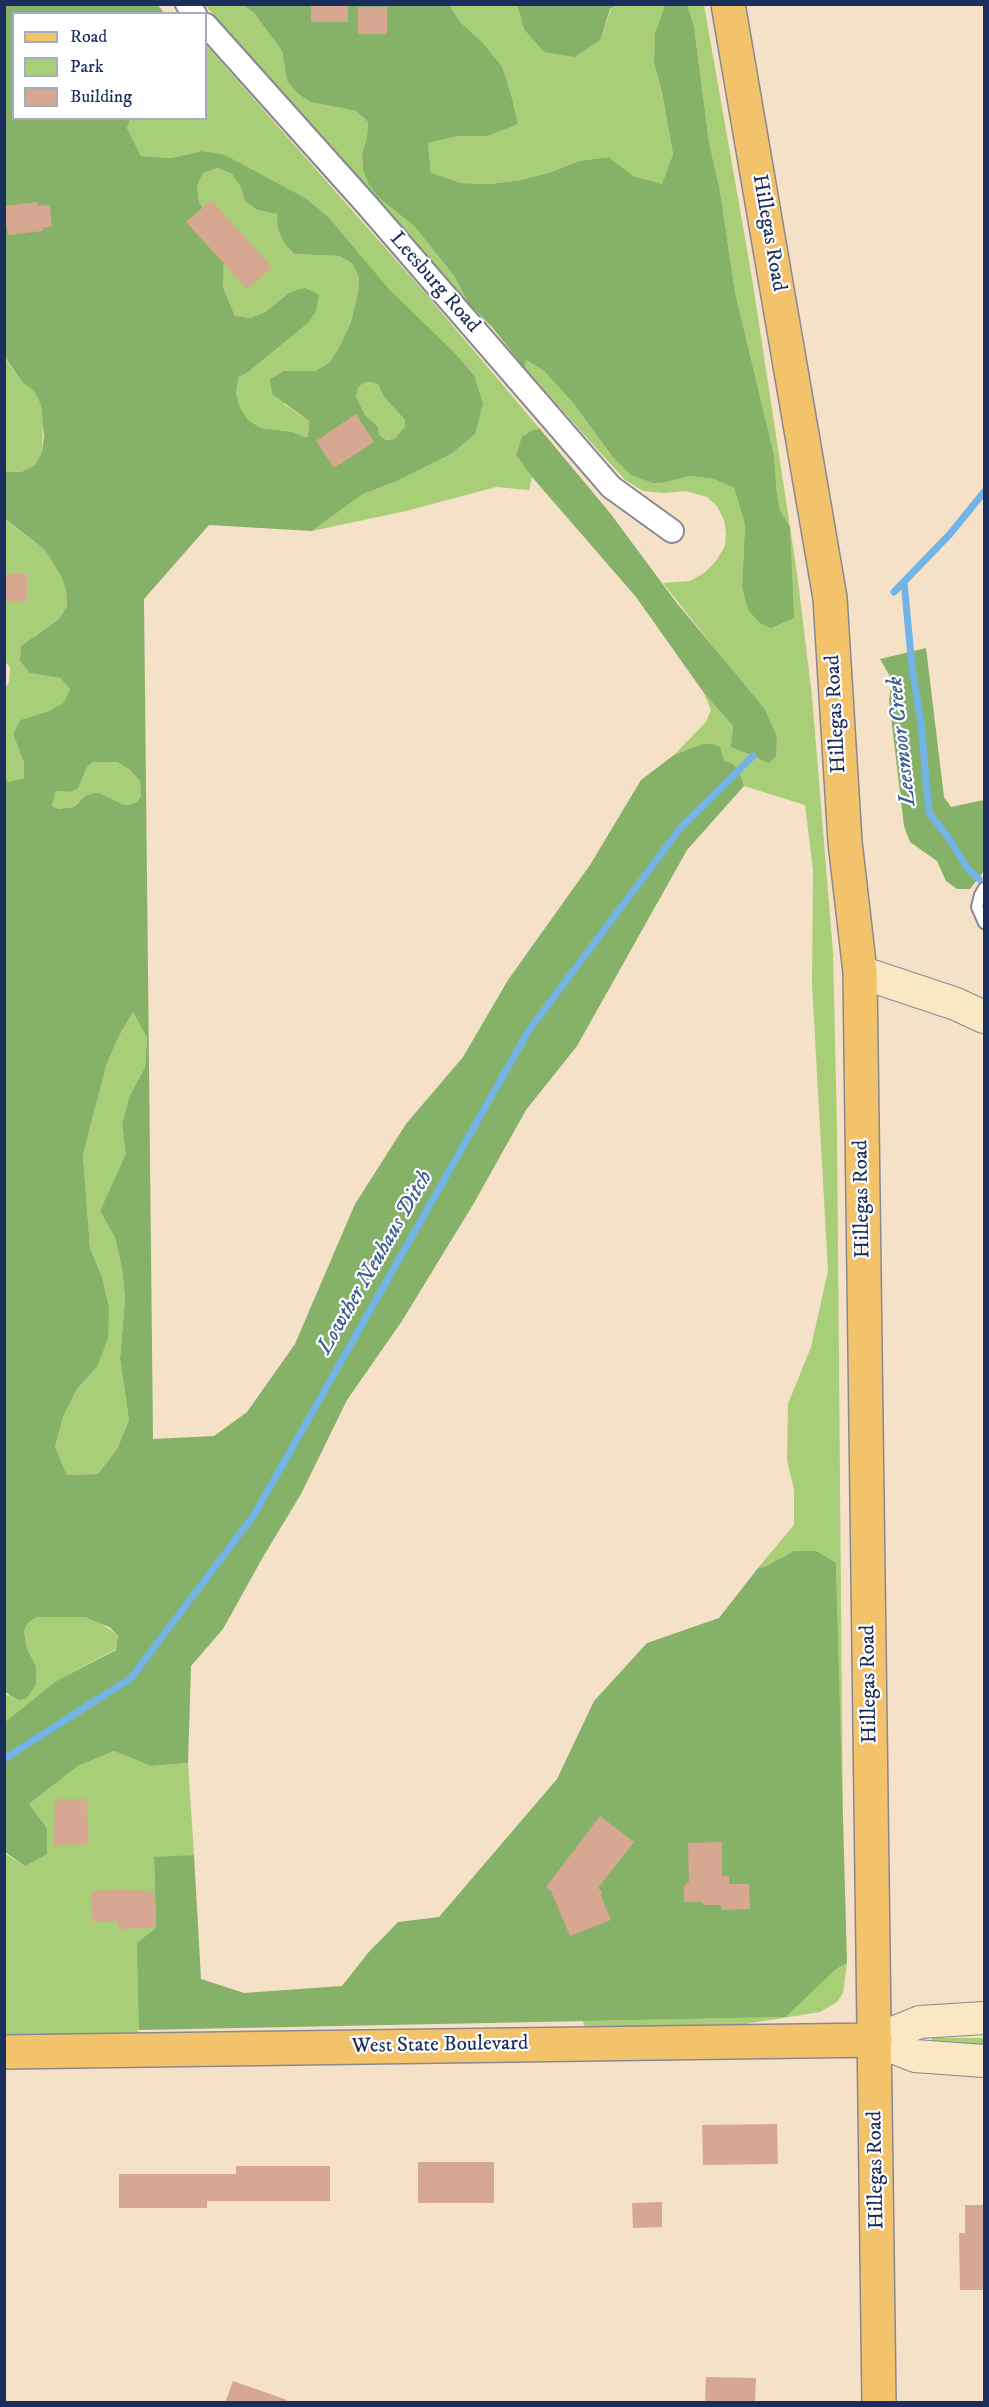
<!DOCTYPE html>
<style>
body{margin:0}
#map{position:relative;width:989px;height:2407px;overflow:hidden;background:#f4e1c7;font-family:"IM FELL DW Pica",serif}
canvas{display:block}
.frame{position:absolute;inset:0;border:6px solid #1b2f5e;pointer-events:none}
.legend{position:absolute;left:12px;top:12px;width:195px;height:108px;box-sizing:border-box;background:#fff;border:2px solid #a4acbf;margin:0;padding:8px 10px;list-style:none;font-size:18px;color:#1b2f5e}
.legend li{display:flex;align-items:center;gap:12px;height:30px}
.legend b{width:30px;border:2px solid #a4acbf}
</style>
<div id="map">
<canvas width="989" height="2407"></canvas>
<div class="frame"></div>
<ul class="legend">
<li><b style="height:8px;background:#f2c36a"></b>Road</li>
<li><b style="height:16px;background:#a9ce78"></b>Park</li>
<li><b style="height:16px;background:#d6a791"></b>Building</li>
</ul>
</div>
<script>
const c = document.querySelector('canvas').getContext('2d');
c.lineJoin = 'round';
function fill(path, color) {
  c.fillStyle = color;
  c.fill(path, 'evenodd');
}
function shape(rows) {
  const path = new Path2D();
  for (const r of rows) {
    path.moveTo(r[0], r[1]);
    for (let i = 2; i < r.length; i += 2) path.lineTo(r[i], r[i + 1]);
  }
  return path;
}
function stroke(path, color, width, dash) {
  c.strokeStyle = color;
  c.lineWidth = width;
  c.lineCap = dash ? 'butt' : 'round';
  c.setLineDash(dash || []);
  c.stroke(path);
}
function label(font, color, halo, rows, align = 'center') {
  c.font = font + ' "IM FELL DW Pica",serif';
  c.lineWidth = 4.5;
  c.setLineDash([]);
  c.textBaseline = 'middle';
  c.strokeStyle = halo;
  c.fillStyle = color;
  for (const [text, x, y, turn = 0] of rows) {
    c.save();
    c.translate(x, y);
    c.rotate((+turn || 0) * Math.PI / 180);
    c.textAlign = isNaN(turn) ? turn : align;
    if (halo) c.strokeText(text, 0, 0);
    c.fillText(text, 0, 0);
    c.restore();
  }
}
fill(shape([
 [205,5,243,5,254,13,282,51,287,81,297,93,310,102,356,111,368,122,367,137,362,154,363,170,378,197,415,227,454,276,469,304],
 [450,5,517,5,524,29,601,39,611,9,617,5,665,5,655,33,654,63,662,93,673,154,662,184,633,176,609,157,579,161,551,172,521,180,491,184,461,183,431,174,428,143,458,136,488,136,518,124,511,94,502,66,482,42,459,21],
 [687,5,704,5,752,278,797,573,812,696,833,952,837,1129,843,1833,836,1563,767,1566,758,1568,794,1525,794,1490,787,1460,788,1404,811,1347,828,1271,812,984,813,870,805,805,744,786,733,764,723,762,720,747,702,744,674,755,706,722,711,710,704,693,733,726,732,747,758,759,764,708,745,687,663,583,690,581,704,573,716,561,725,546,726,533,724,520,717,506,707,497,686,491,663,493,643,491,625,480,525,369,526,360,544,371,574,404,667,482,690,476,714,479,734,488,745,524,742,588,748,610,789,537,790,527,780,510,777,495,774,455,735,292,720,191,709,142,694,26],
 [206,45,426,294,540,429,533,430,516,455,532,477,529,490,496,487,406,511,312,531,363,494,392,483,474,375,454,352,388,288,250,170,223,154,202,151,171,158,141,156,127,128,130,119,206,118],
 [218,168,232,174,240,186,245,201,257,210,278,214,278,229,284,243,294,254,339,256,352,263,359,277,358,292,351,322,338,351,329,363,315,371,284,371,284,404,309,421,308,436,305,437,293,432,261,428,248,420,240,407,236,392,239,377,247,373,307,324,305,289,290,292,265,312,251,318,235,316,223,287,222,272,207,215,199,202,197,186,203,173],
 [4,357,22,382,34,391,41,405,43,421,42,452,35,465,21,472,5,472],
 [371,382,378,383,384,397,405,420,405,427,394,439,386,440,378,435,378,427,366,416,359,403,356,396,358,388,363,383],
 [4,519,45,550,61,576,66,590,67,606,59,619,34,636,30,673,60,678,70,689,63,703,49,711,20,720,13,734,24,763,24,778,9,782,4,779,4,690,9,682,10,667,4,661],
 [94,762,117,762,130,770,140,781,141,796,137,802,129,805,122,804,100,793,93,793,85,796,74,807,59,809,52,806,56,791,71,792,77,788,87,767],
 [133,1012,147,1038,145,1067,130,1095,122,1124,127,1154,100,1211,115,1238,122,1268,125,1299,120,1359,129,1420,117,1449,98,1474,67,1475,55,1447,63,1417,77,1389,97,1367,109,1307,102,1277,90,1248,83,1155,106,1066,118,1038],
 [37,1617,85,1617,99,1622,118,1635,116,1649,56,1681,5,1722,4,1692,8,1696,36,1666,27,1649,24,1631,28,1623],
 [114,1751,151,1766,188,1763,194,1855,154,1858,156,1928,139,2030,135,2035,5,2037,4,1853,25,1866,47,1828,29,1804,78,1766],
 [847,1963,843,1993,837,2002,820,2012,745,2024,591,2029,584,2025,583,2021,786,2017,836,1969],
 [932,2038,984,2038,984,2047,931,2044]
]), '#a9ce78');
fill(shape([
 [5,5,158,5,164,13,14,14,14,118,130,119,127,128,141,156,171,158,202,151,223,154,305,198,329,218,388,288,454,352,474,375,483,404,475,434,451,454,392,483,363,494,312,531,209,525,144,599,153,1439,214,1436,247,1412,295,1344,355,1204,406,1124,463,1057,508,980,590,865,641,780,674,755,702,744,712,744,720,747,724,761,733,764,739,771,744,786,687,850,577,1046,526,1110,474,1203,402,1321,347,1400,301,1494,263,1557,223,1629,191,1666,188,1763,151,1766,114,1751,78,1766,29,1804,47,1828,47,1854,25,1866,5,1852,5,1722,56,1681,116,1650,118,1635,109,1627,85,1617,37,1617,28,1623,24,1631,27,1649,36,1666,36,1684,27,1698,19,1700,5,1692,5,779,9,782,24,778,24,763,13,734,20,720,49,711,63,703,70,689,60,678,30,673,20,661,21,646,59,619,67,606,66,590,61,576,45,550,5,519,4,472,21,472,35,465,42,452,44,436,41,405,34,391,22,382,5,357],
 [218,168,232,174,240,186,245,201,257,210,277,214,278,229,284,243,294,254,339,256,352,263,359,277,358,292,351,322,338,350,329,363,315,371,284,371,270,379,272,394,309,421,308,436,305,437,293,432,261,428,248,420,240,407,236,392,239,377,247,373,307,324,316,311,319,295,305,288,290,292,265,312,251,318,235,316,223,287,224,241,199,202,197,186,203,173],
 [371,382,378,384,384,397,405,420,405,427,394,439,386,440,379,435,378,427,366,416,359,403,356,396,358,388,363,383],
 [94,762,117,762,130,770,140,781,141,796,137,802,129,805,122,804,100,793,93,793,85,796,74,807,59,809,52,806,56,791,71,792,78,788,87,767],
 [133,1012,147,1038,145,1067,130,1095,122,1124,126,1154,100,1211,115,1238,122,1268,125,1299,120,1359,129,1420,117,1449,98,1474,67,1475,55,1447,63,1417,77,1389,97,1367,108,1338,109,1307,102,1277,90,1248,83,1155,106,1066,118,1038],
 [243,5,450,5,459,21,482,42,502,66,511,94,518,124,488,136,458,136,428,143,431,173,461,183,491,184,521,180,551,172,579,161,609,157,633,176,662,184,673,154,662,93,654,63,655,33,665,5,687,5,694,26,709,142,720,191,735,292,774,455,777,495,780,510,790,527,794,618,771,628,760,623,748,610,742,588,745,524,734,488,714,479,690,476,667,482,653,483,631,475,613,457,574,404,544,371,526,360,525,369,492,327,469,304,454,276,415,227,378,197,369,184,363,170,362,154,367,137,368,122,356,111,310,102,297,93,287,81,282,51,254,13],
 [517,5,517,4,617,5,610,9,601,39,575,57,544,52,524,29],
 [540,429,610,513,676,602,764,708,777,736,776,756,769,763,731,747,733,726,704,693,636,597,532,477,516,455,522,437,533,430],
 [926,648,944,797,951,807,984,800,984,871,970,889,957,889,946,881,937,861,910,842,904,826,889,700,892,680,880,659],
 [794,1551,816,1551,836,1563,847,1963,836,1969,786,2017,139,2030,137,1943,156,1928,154,1857,194,1855,201,1979,244,1993,342,1986,368,1953,398,1922,439,1917,557,1779,594,1701,647,1643,719,1618,758,1568,767,1566]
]), '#86b168');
stroke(shape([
 [904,582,912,667,921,723,929,813,948,837,967,868,979,879],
 [894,592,950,534,984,492],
 [4,1759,131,1678,254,1515,529,1030,682,826,753,756]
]), '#73b4e7', 7);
fill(shape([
 [311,4,348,4,348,22,311,22],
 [358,7,387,7,387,34,358,34],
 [211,200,272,267,247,289,186,222],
 [37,202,38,206,50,205,52,227,43,228,43,231,8,235,4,206],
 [356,414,374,442,334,468,316,441],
 [4,574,27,574,27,601,4,601],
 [55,1799,87,1799,89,1844,54,1845],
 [600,1816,634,1842,598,1888,602,1891,601,1896,611,1920,570,1936,551,1891,546,1887],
 [722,1842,722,1876,729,1876,729,1884,749,1884,750,1909,721,1910,721,1905,703,1905,703,1902,684,1902,684,1886,689,1882,688,1843],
 [118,1890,154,1891,156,1928,118,1929,117,1922,92,1921,91,1891],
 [777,2124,778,2164,703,2165,702,2125],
 [418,2162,494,2162,494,2203,418,2203],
 [236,2166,330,2166,330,2201,207,2201,207,2208,119,2208,119,2174,236,2174],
 [662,2202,662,2227,633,2228,632,2203],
 [965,2205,984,2205,984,2290,960,2290,959,2233,965,2233],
 [706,2377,756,2378,755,2403,705,2403],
 [233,2381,287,2400,286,2403,225,2403]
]), '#d6a791');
const service = shape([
 [984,888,980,895,977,907,984,923]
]);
const minor = shape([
 [187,4,195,14],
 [206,25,367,205,611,487,672,531]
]);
const secondary = shape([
 [860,972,956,1004,984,1017],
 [875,2040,920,2022,984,2018],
 [875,2040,915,2056,984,2061]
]);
const primary = shape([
 [728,4,830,598,845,842,860,972,879,2402],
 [4,2052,875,2040]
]);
stroke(service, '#888892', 14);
stroke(minor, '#888892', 26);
stroke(secondary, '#888892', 34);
stroke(primary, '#888892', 36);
stroke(service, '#fff', 10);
stroke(minor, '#fff', 22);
stroke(secondary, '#fae7c3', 32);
stroke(primary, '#f2c36a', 33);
label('21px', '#1b2f5e', '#fff', [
 ["Hillegas Road",768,233,80],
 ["Leesburg Road",434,283,49],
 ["Hillegas Road",837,714,-93],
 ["Hillegas Road",863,1199,-91],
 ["Hillegas Road",870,1684,-91],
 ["West State Boulevard",440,2046,-1],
 ["Hillegas Road",877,2170,-91]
]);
label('italic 22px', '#3a5e8e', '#fff', [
 ["Leesmoor Creek",903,741,-96],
 ["Lowther Neuhaus Ditch",376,1263,-60]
]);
</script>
